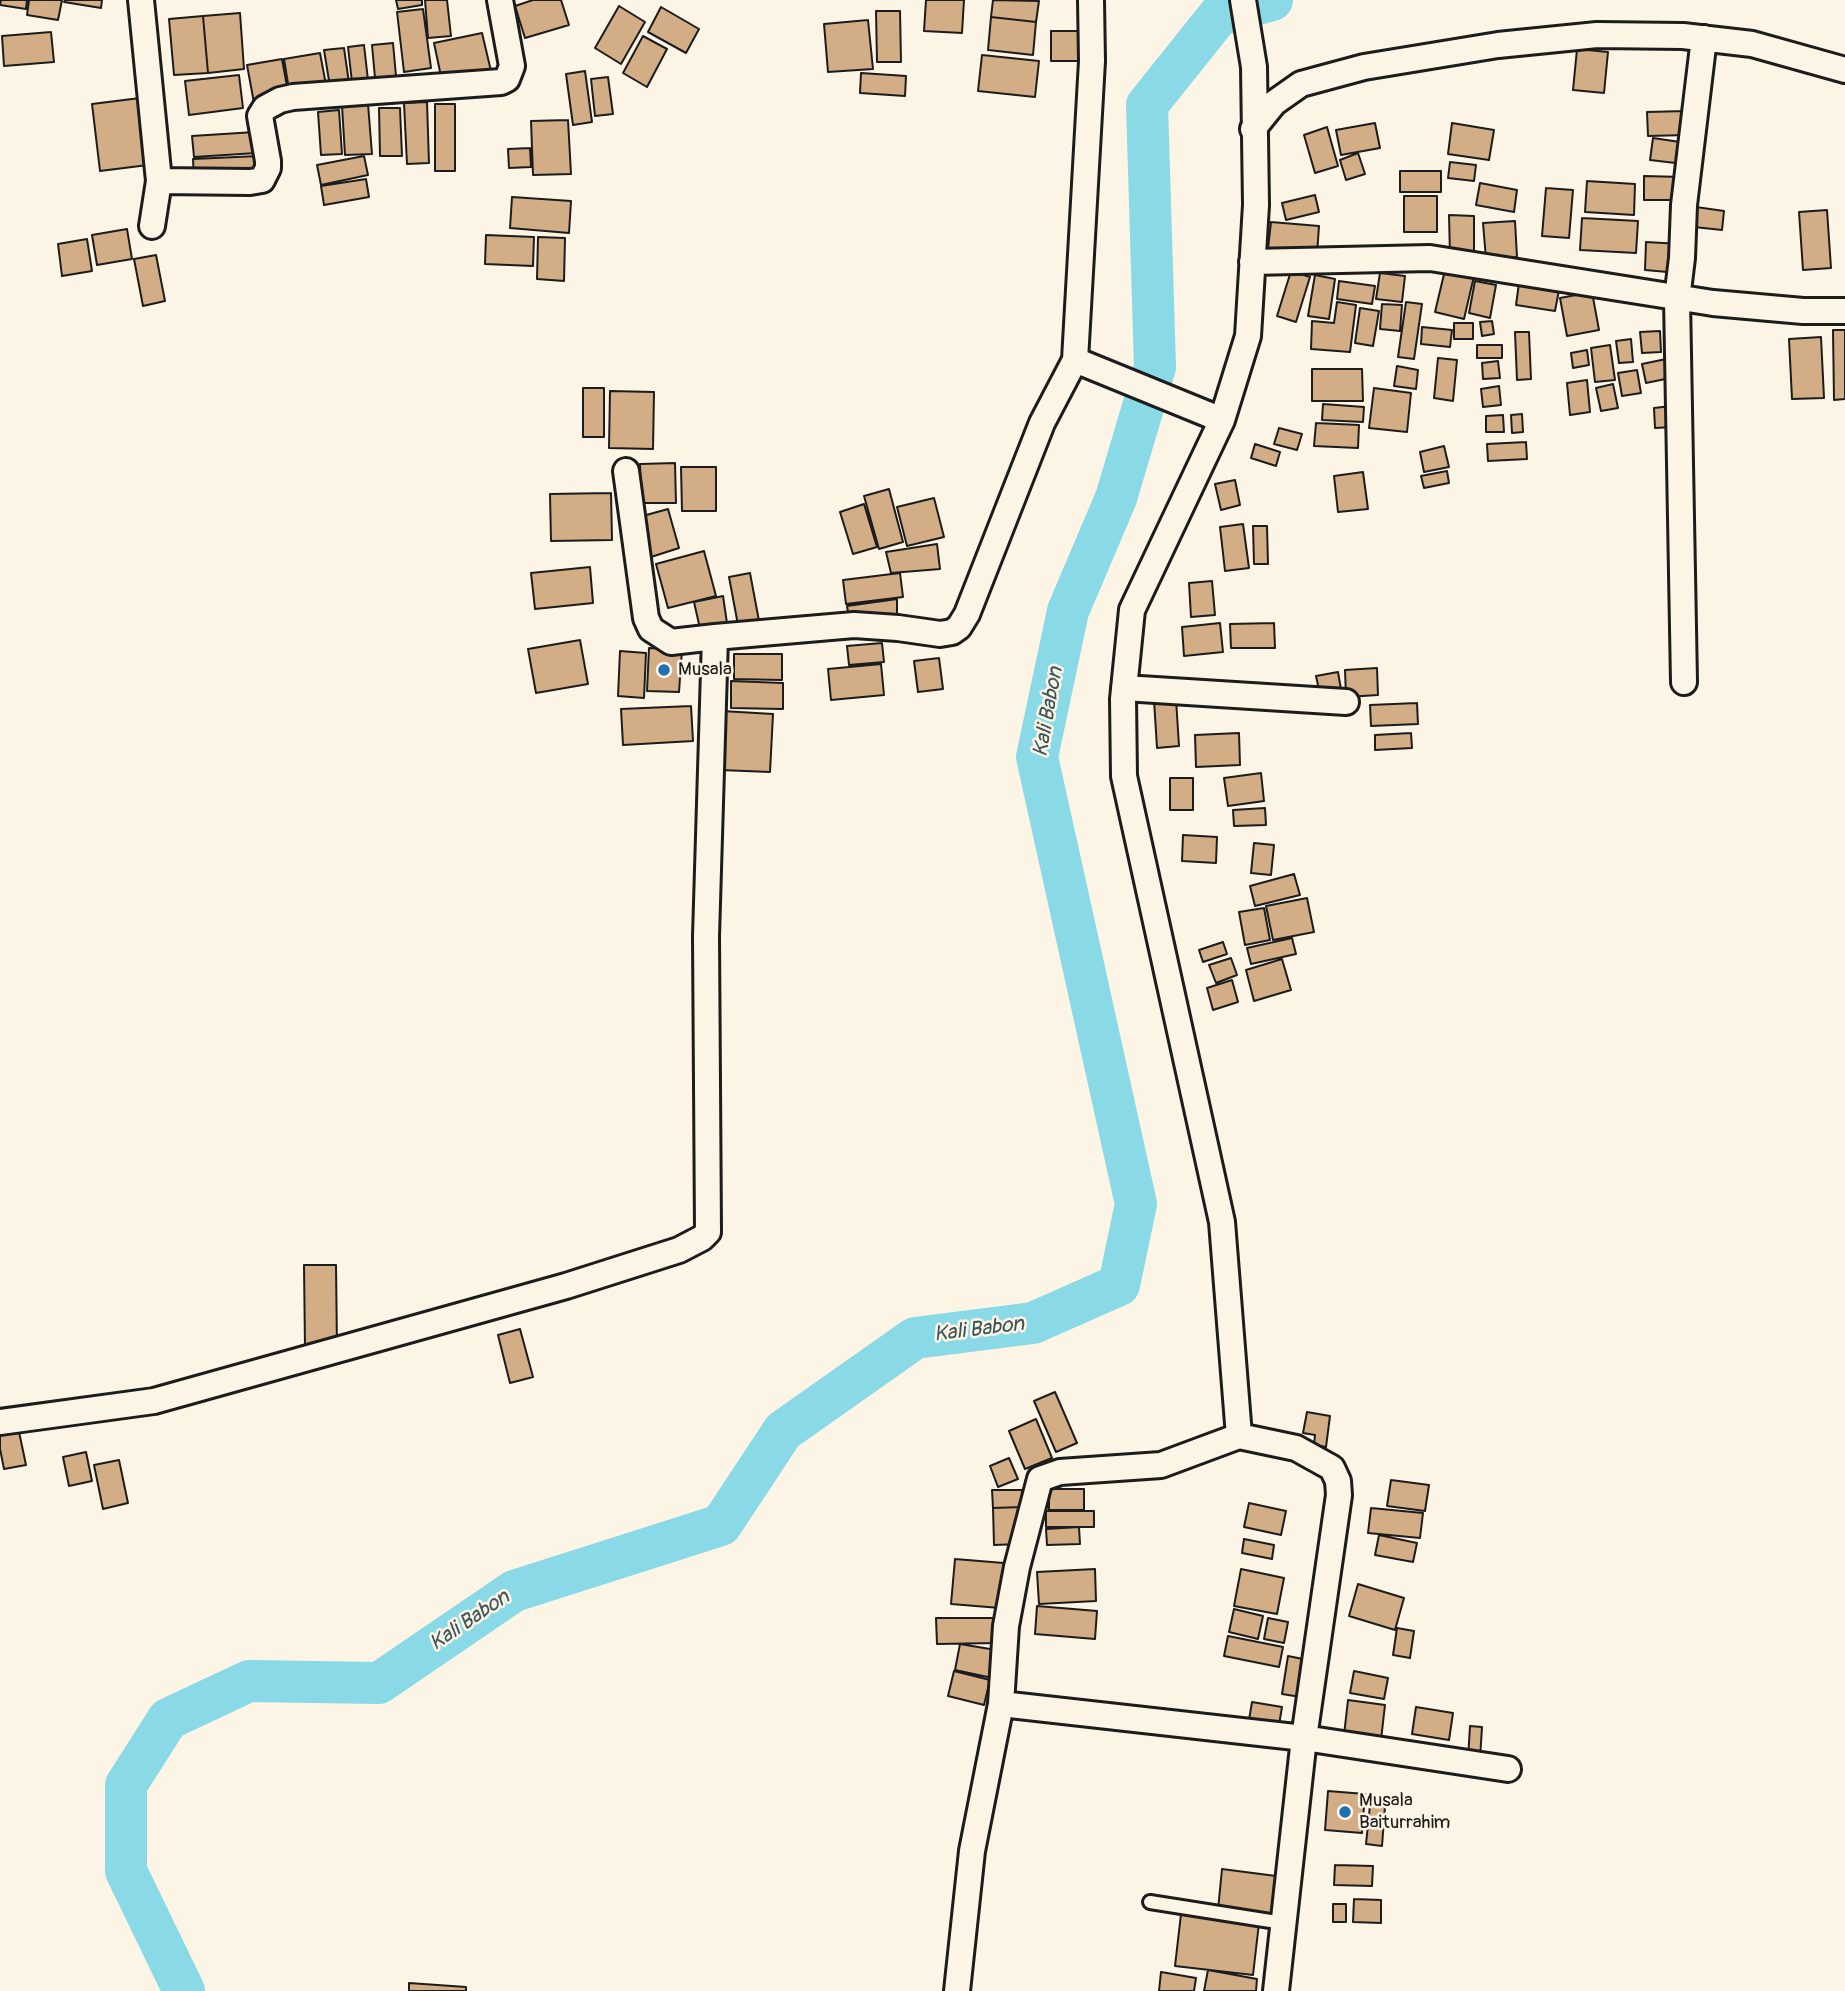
<!DOCTYPE html>
<style>
body{margin:0}
canvas{display:block;background:#fcf5e5}
</style>
<canvas width="1845" height="1991"></canvas>
<script>
const c = document.querySelector('canvas').getContext('2d');
c.lineJoin = 'round';
function shape(rows) {
  const path = new Path2D();
  for (const r of rows) {
    path.moveTo(r[0], r[1]);
    for (let i = 2; i < r.length; i += 2) path.lineTo(r[i], r[i + 1]);
  }
  return path;
}
function stroke(path, color, width, dash) {
  c.strokeStyle = color;
  c.lineWidth = width;
  c.lineCap = dash ? 'butt' : 'round';
  c.setLineDash(dash || []);
  c.stroke(path);
}
function fill(path, color) {
  c.fillStyle = color;
  c.fill(path, 'evenodd');
}
function label(font, color, halo, rows, align = 'center') {
  c.font = font + ' Pangolin,sans-serif';
  c.lineWidth = 5;
  c.setLineDash([]);
  c.textBaseline = 'middle';
  c.strokeStyle = halo;
  c.fillStyle = color;
  for (const [text, x, y, turn = 0] of rows) {
    c.save();
    c.translate(x, y);
    c.rotate((+turn || 0) * Math.PI / 180);
    c.textAlign = isNaN(turn) ? turn : align;
    if (halo) c.strokeText(text, 0, 0);
    c.fillText(text, 0, 0);
    c.restore();
  }
}
stroke(shape([
 [184,1991,126,1871,126,1785,168,1719,249,1681,379,1683,514,1591,721,1525,783,1431,915,1338,1033,1323,1119,1285,1136,1204,1037,757,1068,611,1116,498,1155,367,1147,105,1219,15,1272,0]
]), '#8ad9e7', 42);
const building = shape([
 [1,0,27,0,26,9,0,5,1,0],
 [29,0,62,0,58,20,27,15,29,0],
 [65,0,102,0,101,8,64,2,65,0],
 [396,0,422,0,422,5,398,9,396,0],
 [425,0,447,0,451,36,428,38,425,0],
 [533,0,561,0,569,25,525,38,515,6,533,0],
 [926,0,964,0,962,33,924,31,926,0],
 [993,0,1039,1,1036,22,991,17,993,0],
 [619,6,645,22,621,64,595,48,619,6],
 [661,7,699,29,686,53,648,32,661,7],
 [423,9,431,68,404,72,397,12,423,9],
 [876,11,900,11,901,62,877,62,876,11],
 [240,13,244,69,208,73,203,16,240,13],
 [203,16,208,73,174,75,169,19,203,16],
 [991,17,1036,22,1033,55,988,50,991,17],
 [868,20,873,69,828,72,824,24,868,20],
 [1051,31,1078,31,1079,61,1051,61,1051,31],
 [51,32,54,62,4,66,2,36,51,32],
 [482,33,491,71,442,81,434,43,482,33],
 [643,36,667,49,647,87,623,73,643,36],
 [393,43,397,87,376,89,372,45,393,43],
 [364,45,369,89,353,91,348,47,364,45],
 [344,48,350,90,331,93,324,50,344,48],
 [1577,49,1608,52,1604,93,1573,90,1577,49],
 [320,53,327,90,290,96,284,59,320,53],
 [982,55,1039,61,1035,97,978,91,982,55],
 [282,59,289,97,254,103,247,65,282,59],
 [585,71,592,122,573,125,566,74,585,71],
 [861,73,906,76,905,96,860,93,861,73],
 [239,75,243,108,189,115,185,81,239,75],
 [608,77,613,114,595,116,591,79,608,77],
 [140,98,148,165,100,171,92,104,140,98],
 [427,102,429,163,407,164,404,103,427,102],
 [368,104,372,154,345,155,342,106,368,104],
 [435,104,455,104,455,171,435,171,435,104],
 [379,108,400,108,402,156,380,156,379,108],
 [339,110,342,154,321,155,318,112,339,110],
 [1686,111,1687,135,1648,136,1647,112,1686,111],
 [568,120,571,174,533,175,531,121,568,120],
 [1375,123,1380,148,1341,155,1336,130,1375,123],
 [1452,123,1494,130,1489,160,1448,154,1452,123],
 [1327,127,1338,166,1315,173,1304,135,1327,127],
 [255,132,256,153,194,157,192,136,255,132],
 [1653,138,1687,143,1684,164,1650,160,1653,138],
 [530,148,531,167,509,168,508,149,530,148],
 [1358,153,1365,174,1346,180,1340,160,1358,153],
 [258,156,259,176,194,180,193,159,258,156],
 [364,156,368,175,321,185,317,165,364,156],
 [1450,162,1476,165,1474,181,1448,178,1450,162],
 [1400,171,1441,171,1441,192,1400,192,1400,171],
 [1644,176,1683,177,1683,200,1644,200,1644,176],
 [366,179,369,197,324,205,321,186,366,179],
 [1587,181,1635,184,1634,215,1585,212,1587,181],
 [1480,183,1517,190,1514,212,1476,205,1480,183],
 [1546,188,1573,190,1569,238,1542,236,1546,188],
 [1315,195,1319,212,1286,220,1282,203,1315,195],
 [1404,196,1437,196,1437,232,1404,232,1404,196],
 [512,197,571,201,569,233,510,228,512,197],
 [1696,207,1724,211,1722,230,1694,227,1696,207],
 [1827,210,1831,268,1803,270,1799,212,1827,210],
 [1449,215,1474,216,1474,256,1450,256,1449,215],
 [1582,218,1638,221,1636,253,1580,250,1582,218],
 [1515,221,1517,257,1486,259,1483,223,1515,221],
 [1271,222,1319,226,1317,254,1268,249,1271,222],
 [127,229,132,259,97,265,92,235,127,229],
 [486,235,534,237,533,266,485,264,486,235],
 [538,237,565,238,564,281,537,279,538,237],
 [87,239,92,271,62,276,58,244,87,239],
 [1646,242,1681,244,1679,273,1645,270,1646,242],
 [156,255,165,301,143,306,134,259,156,255],
 [1445,270,1474,276,1464,319,1435,312,1445,270],
 [1291,271,1310,277,1296,322,1277,316,1291,271],
 [1380,273,1405,276,1402,302,1376,299,1380,273],
 [1315,275,1335,279,1329,319,1308,316,1315,275],
 [1339,281,1375,286,1372,304,1337,299,1339,281],
 [1475,281,1496,285,1490,318,1469,313,1475,281],
 [1519,283,1559,290,1555,311,1516,305,1519,283],
 [1592,292,1599,330,1567,336,1560,298,1592,292],
 [1337,302,1356,305,1350,352,1311,349,1312,321,1334,323,1337,302],
 [1406,302,1422,304,1414,359,1398,357,1406,302],
 [1382,304,1402,305,1400,331,1380,329,1382,304],
 [1360,308,1379,311,1373,346,1355,343,1360,308],
 [1492,321,1494,334,1482,336,1480,322,1492,321],
 [1454,323,1473,323,1473,339,1454,339,1454,323],
 [1422,327,1452,330,1450,347,1421,344,1422,327],
 [1833,330,1845,330,1845,399,1834,400,1833,330],
 [1660,331,1661,352,1642,353,1640,332,1660,331],
 [1515,332,1529,332,1531,379,1517,380,1515,332],
 [1821,337,1824,398,1792,399,1789,339,1821,337],
 [1631,339,1633,362,1619,363,1616,341,1631,339],
 [1477,345,1502,345,1502,358,1477,358,1477,345],
 [1610,345,1615,380,1595,382,1591,348,1610,345],
 [1587,350,1589,365,1573,368,1571,353,1587,350],
 [1438,358,1457,360,1453,401,1434,398,1438,358],
 [1671,358,1675,377,1646,383,1642,364,1671,358],
 [1498,361,1500,378,1483,379,1482,363,1498,361],
 [1397,366,1418,370,1416,389,1394,386,1397,366],
 [1312,369,1362,369,1363,401,1312,401,1312,369],
 [1637,370,1641,393,1622,396,1618,373,1637,370],
 [1587,380,1590,412,1570,415,1567,383,1587,380],
 [1613,384,1618,408,1601,411,1596,388,1613,384],
 [1499,386,1501,405,1483,407,1481,389,1499,386],
 [583,388,604,388,604,437,583,437,583,388],
 [1374,388,1411,393,1407,432,1369,428,1374,388],
 [610,391,654,392,653,449,609,448,610,391],
 [1323,404,1364,407,1363,422,1322,420,1323,404],
 [1671,406,1673,427,1655,428,1654,408,1671,406],
 [1522,414,1523,432,1512,433,1511,415,1522,414],
 [1503,415,1504,432,1486,432,1486,416,1503,415],
 [1316,423,1359,425,1358,448,1314,446,1316,423],
 [1279,428,1302,434,1297,450,1274,444,1279,428],
 [1526,442,1527,459,1488,461,1487,444,1526,442],
 [1255,444,1280,452,1276,466,1251,458,1255,444],
 [1444,446,1449,467,1424,472,1420,452,1444,446],
 [675,463,676,503,641,503,640,464,675,463],
 [681,467,716,467,716,511,682,511,681,467],
 [1447,471,1449,483,1424,488,1421,476,1447,471],
 [1363,472,1368,509,1338,512,1334,476,1363,472],
 [1235,480,1240,505,1221,510,1215,484,1235,480],
 [889,489,903,542,879,549,864,496,889,489],
 [611,493,612,540,551,541,550,494,611,493],
 [934,498,944,537,907,546,897,507,934,498],
 [864,504,877,547,853,554,840,512,864,504],
 [668,509,679,548,651,557,639,517,668,509],
 [1243,524,1249,568,1225,571,1220,527,1243,524],
 [1253,526,1267,526,1268,564,1254,564,1253,526],
 [937,544,940,569,891,573,886,552,937,544],
 [704,551,716,596,668,608,656,564,704,551],
 [590,567,593,603,535,609,531,573,590,567],
 [750,573,759,621,738,625,729,577,750,573],
 [900,573,903,597,846,604,843,580,900,573],
 [1212,581,1215,615,1191,617,1189,583,1212,581],
 [723,596,728,630,701,633,694,602,723,596],
 [897,599,897,620,850,624,847,606,897,599],
 [1220,623,1223,652,1184,656,1182,627,1220,623],
 [1274,623,1275,648,1231,648,1230,624,1274,623],
 [580,640,588,684,536,693,528,649,580,640],
 [882,643,884,662,849,665,847,646,882,643],
 [649,648,682,650,679,692,647,691,649,648],
 [620,651,646,653,644,698,618,696,620,651],
 [734,654,782,654,782,680,734,679,734,654],
 [939,658,943,689,918,692,914,661,939,658],
 [881,664,884,695,831,700,828,669,881,664],
 [1377,668,1378,695,1346,697,1345,670,1377,668],
 [1338,672,1342,695,1321,699,1316,676,1338,672],
 [731,681,783,683,783,709,731,708,731,681],
 [1176,699,1179,746,1157,748,1154,700,1176,699],
 [1417,703,1418,724,1371,726,1370,705,1417,703],
 [691,706,693,741,623,745,621,709,691,706],
 [722,711,773,714,770,772,720,770,722,711],
 [1239,733,1240,765,1196,767,1195,735,1239,733],
 [1411,733,1412,748,1375,750,1375,735,1411,733],
 [1261,773,1264,801,1228,806,1224,778,1261,773],
 [1170,778,1193,778,1193,810,1170,810,1170,778],
 [1265,808,1266,825,1234,826,1233,810,1265,808],
 [1183,835,1217,837,1216,863,1182,861,1183,835],
 [1254,843,1274,845,1271,875,1251,873,1254,843],
 [1294,874,1300,895,1255,906,1250,886,1294,874],
 [1307,898,1314,932,1273,940,1266,906,1307,898],
 [1264,908,1270,940,1245,945,1239,912,1264,908],
 [1292,938,1296,954,1251,964,1247,948,1292,938],
 [1223,942,1227,954,1203,962,1199,950,1223,942],
 [1231,958,1237,975,1216,983,1209,965,1231,958],
 [1282,959,1291,990,1254,1001,1246,970,1282,959],
 [1232,980,1238,1002,1213,1010,1207,988,1232,980],
 [304,1265,336,1265,337,1347,305,1348,304,1265],
 [520,1329,533,1377,510,1383,498,1335,520,1329],
 [1055,1392,1077,1443,1056,1452,1034,1401,1055,1392],
 [1307,1412,1330,1416,1326,1447,1314,1445,1315,1435,1303,1433,1307,1412],
 [1036,1419,1052,1458,1025,1469,1009,1431,1036,1419],
 [18,1427,26,1465,4,1469,0,1449,0,1430,18,1427],
 [86,1452,92,1481,69,1486,63,1457,86,1452],
 [1009,1458,1018,1479,998,1487,990,1466,1009,1458],
 [119,1460,128,1503,103,1509,94,1465,119,1460],
 [1391,1480,1429,1485,1425,1511,1387,1506,1391,1480],
 [1049,1489,1084,1489,1084,1510,1049,1510,1049,1489],
 [992,1490,1022,1490,1023,1507,993,1508,992,1490],
 [1249,1503,1286,1511,1281,1535,1244,1527,1249,1503],
 [1023,1507,1020,1544,994,1545,993,1508,1023,1507],
 [1371,1508,1423,1513,1420,1538,1368,1533,1371,1508],
 [1046,1511,1094,1511,1094,1527,1046,1527,1046,1511],
 [1079,1527,1080,1544,1047,1545,1046,1529,1079,1527],
 [1379,1535,1417,1543,1413,1562,1375,1555,1379,1535],
 [1244,1539,1274,1545,1272,1559,1242,1553,1244,1539],
 [955,1559,1004,1563,1000,1608,951,1604,955,1559],
 [1095,1569,1096,1601,1039,1604,1037,1572,1095,1569],
 [1241,1569,1284,1578,1277,1614,1234,1606,1241,1569],
 [1358,1584,1404,1598,1395,1630,1349,1616,1358,1584],
 [1037,1606,1097,1611,1095,1639,1035,1634,1037,1606],
 [1234,1609,1263,1616,1258,1639,1229,1632,1234,1609],
 [936,1618,997,1618,997,1643,937,1644,936,1618],
 [1268,1618,1288,1622,1284,1643,1264,1639,1268,1618],
 [1397,1628,1414,1631,1410,1658,1393,1655,1397,1628],
 [1228,1636,1283,1647,1279,1667,1224,1656,1228,1636],
 [960,1644,1002,1651,997,1679,955,1670,960,1644],
 [1288,1656,1313,1661,1307,1698,1282,1694,1288,1656],
 [954,1671,990,1680,984,1705,948,1696,954,1671],
 [1354,1671,1388,1678,1384,1699,1350,1693,1354,1671],
 [1348,1700,1385,1705,1381,1740,1344,1735,1348,1700],
 [1252,1702,1282,1707,1278,1731,1248,1726,1252,1702],
 [1416,1707,1453,1713,1449,1740,1412,1734,1416,1707],
 [1470,1726,1482,1727,1480,1759,1468,1759,1470,1726],
 [1328,1791,1365,1794,1362,1833,1325,1830,1328,1791],
 [1370,1805,1385,1807,1382,1846,1366,1844,1370,1805],
 [1335,1865,1373,1866,1372,1886,1334,1885,1335,1865],
 [1222,1869,1276,1876,1271,1917,1218,1910,1222,1869],
 [1354,1899,1381,1900,1381,1923,1353,1922,1354,1899],
 [1333,1904,1346,1904,1346,1922,1333,1922,1333,1904],
 [1181,1914,1259,1923,1253,1975,1175,1966,1181,1914],
 [1208,1970,1257,1979,1256,1991,1204,1991,1208,1970],
 [1161,1972,1196,1978,1194,1991,1159,1991,1161,1972],
 [409,1983,466,1987,466,1991,409,1991,409,1983]
]);
fill(building, '#d3ad85');
stroke(building, '#1c1c1c', 2);
const service = shape([
 [1150,1902,1283,1923]
]);
const minor = shape([
 [141,0,159,181,152,226],
 [1253,129,1274,103,1301,84,1364,67,1498,45,1597,35,1683,36,1752,44,1845,70],
 [159,181,250,182,262,180,268,168,268,161,260,116,265,108,280,100,293,97,501,82,507,79,512,66,500,0],
 [1252,262,1430,258,1713,303,1803,311,1845,311],
 [1075,360,1092,61,1091,0],
 [715,637,854,625,898,628,940,634,952,632,959,627,967,614,1042,423,1075,360,1222,420],
 [1684,682,1677,299,1682,258,1684,205,1704,38],
 [1124,688,1346,702],
 [0,1422,154,1401,566,1286,679,1250,702,1238,708,1232,706,936,715,637,671,642,651,629,646,618,626,471],
 [1239,1436,1222,1222,1124,776,1123,699,1132,610,1222,420,1248,336,1256,205,1254,67,1243,0],
 [1001,1704,1304,1738,1508,1769],
 [957,1991,972,1851,1001,1704,1006,1626,1017,1567,1040,1479,1060,1472,1161,1465,1239,1436,1296,1448,1332,1468,1338,1481,1339,1495,1304,1738,1276,1991]
]);
stroke(service, '#1c1c1c', 18);
stroke(minor, '#1c1c1c', 30);
stroke(service, '#fcf5e5', 12);
stroke(minor, '#fcf5e5', 24);
for (const [x, y, r, color] of [
 [664,670,7,"#1f6fb2"],
 [1345,1812,7,"#1f6fb2"]
]) {
  const dot = new Path2D();
  dot.arc(x, y, r, 0, 2 * Math.PI);
  c.fillStyle = color;
  c.fill(dot);
  stroke(dot, '#fcf5e5', 2.5);
}
label('19px', '#1c1c1c', '#fcf5e5', [
 ["Musala",678,670],
 ["Musala",1359,1801],
 ["Baiturrahim",1359,1823]
], 'left');
label('italic 21px', '#3d5559', '#fcf5e5', [
 ["Kali Babon",1049,712,-80],
 ["Kali Babon",979,1330,-7],
 ["Kali Babon",470,1621,-34]
]);
</script>
